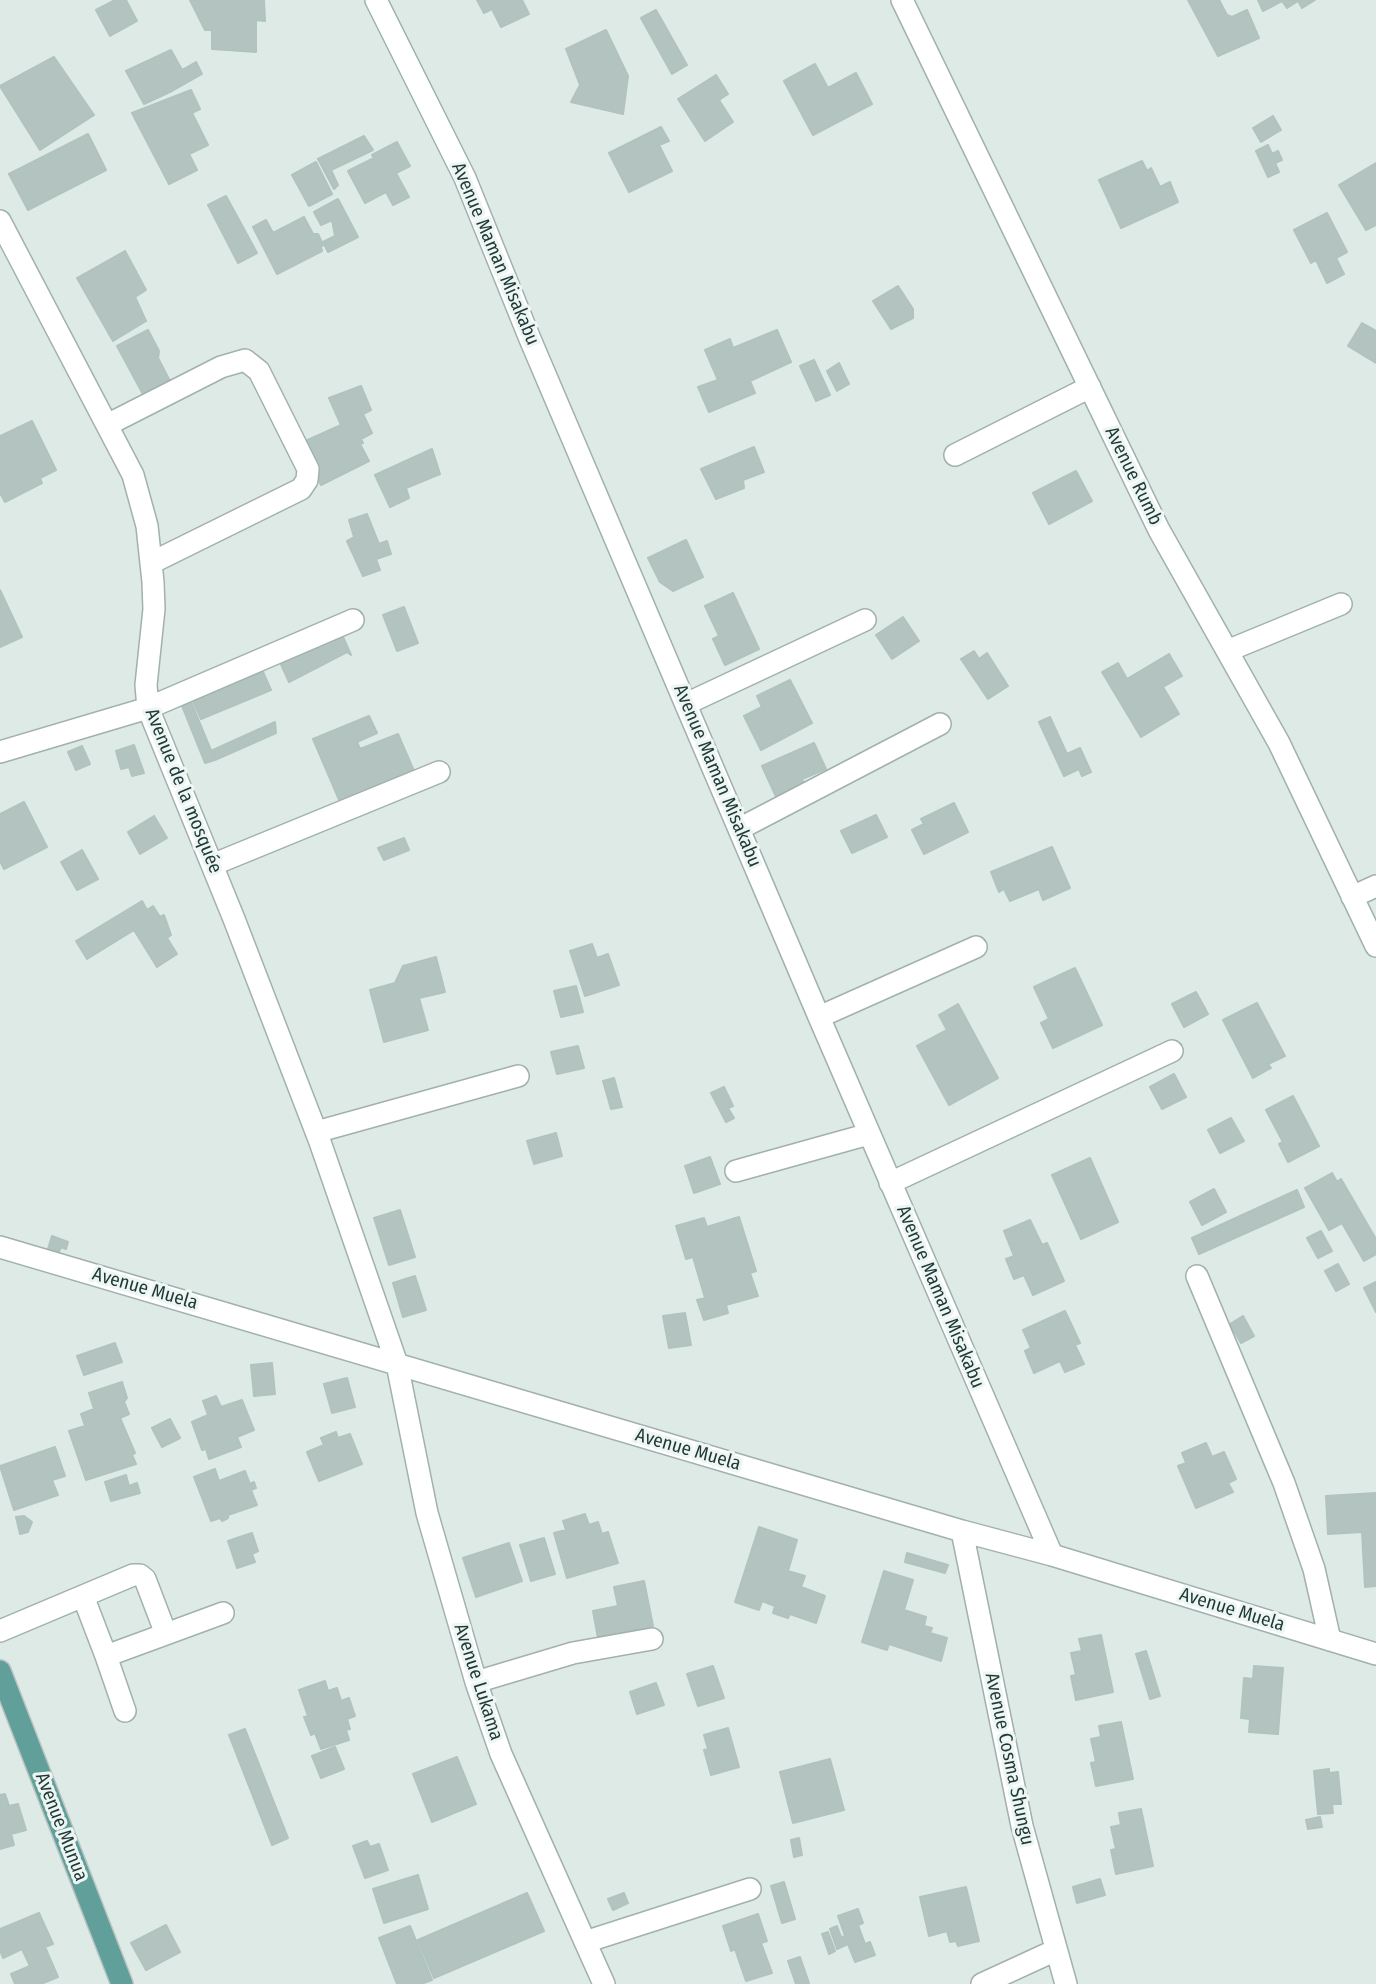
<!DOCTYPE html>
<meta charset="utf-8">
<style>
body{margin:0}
canvas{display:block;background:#deeae6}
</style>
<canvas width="1376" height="1984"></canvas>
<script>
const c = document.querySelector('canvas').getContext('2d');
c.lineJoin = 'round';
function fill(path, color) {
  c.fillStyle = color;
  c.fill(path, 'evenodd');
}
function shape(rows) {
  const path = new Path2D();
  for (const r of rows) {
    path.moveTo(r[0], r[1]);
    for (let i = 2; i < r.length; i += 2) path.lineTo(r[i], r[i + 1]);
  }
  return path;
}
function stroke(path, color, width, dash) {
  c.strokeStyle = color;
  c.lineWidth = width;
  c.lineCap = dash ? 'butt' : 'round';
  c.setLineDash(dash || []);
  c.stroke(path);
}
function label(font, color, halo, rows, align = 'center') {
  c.font = font + ' "Fira Sans Condensed",sans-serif';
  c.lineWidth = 6;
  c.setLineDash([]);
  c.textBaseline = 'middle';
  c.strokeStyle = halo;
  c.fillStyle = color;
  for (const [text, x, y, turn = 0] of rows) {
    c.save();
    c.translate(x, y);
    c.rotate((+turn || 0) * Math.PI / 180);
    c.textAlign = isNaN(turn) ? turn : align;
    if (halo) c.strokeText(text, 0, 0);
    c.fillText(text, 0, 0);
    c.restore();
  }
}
const building = shape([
 [115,0,126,0,137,21,110,36,96,10,115,0],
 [190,0,264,0,265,21,256,20,256,52,212,49,212,30,205,30,190,0],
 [477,0,522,0,529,14,501,27,492,9,484,13,477,0],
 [1188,0,1219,0,1227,15,1232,17,1247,10,1259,38,1218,56,1188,0],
 [1258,0,1315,0,1302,8,1298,1,1287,8,1282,1,1263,11,1258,0],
 [656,10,687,65,672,74,641,18,656,10],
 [606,30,628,76,623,114,571,102,580,85,566,49,606,30],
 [171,50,182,70,196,62,202,74,172,91,144,104,126,71,171,50],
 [54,57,94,115,40,150,0,86,54,57],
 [815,64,828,88,856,73,872,104,813,135,784,81,815,64],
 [716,75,728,94,719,100,733,122,705,141,678,99,716,75],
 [191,90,200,109,192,113,208,145,189,154,197,170,169,184,132,113,191,90],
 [1273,116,1281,130,1261,142,1253,128,1273,116],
 [661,127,669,141,659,145,672,171,629,192,609,153,661,127],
 [88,134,106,170,28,210,9,174,88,134],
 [364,136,373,150,331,170,338,185,334,189,318,159,364,136],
 [397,142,410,166,396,173,409,197,393,205,386,192,365,203,348,171,374,158,372,155,397,142],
 [1268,145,1272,154,1278,151,1282,160,1275,163,1279,172,1268,177,1256,151,1268,145],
 [1142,161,1147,171,1151,168,1160,187,1170,182,1178,202,1121,228,1099,180,1142,161],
 [316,162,332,194,309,206,292,175,316,162],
 [1376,163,1376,225,1366,230,1339,185,1376,163],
 [226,196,257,253,238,263,208,205,226,196],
 [338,199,358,237,328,252,323,242,335,236,332,220,321,225,314,212,338,199],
 [1327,213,1347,252,1336,258,1344,274,1327,283,1316,260,1311,263,1294,230,1327,213],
 [304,217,313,234,318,234,323,245,321,247,322,251,277,274,253,227,266,220,273,233,304,217],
 [125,251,146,290,135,297,146,321,113,341,77,278,125,251],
 [898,286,913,309,913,318,891,329,873,301,898,286],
 [1362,323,1376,331,1376,363,1348,346,1362,323],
 [148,330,159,351,158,358,172,385,145,398,117,346,148,330],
 [777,330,791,362,750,381,755,393,709,412,698,387,718,380,705,350,730,339,733,348,777,330],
 [814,360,830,395,816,401,800,366,814,360],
 [839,363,849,384,837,391,827,371,839,363],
 [361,386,371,410,363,414,372,433,361,439,363,443,360,444,369,461,321,485,301,443,341,425,329,398,361,386],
 [32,421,56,470,40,478,42,483,5,502,0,493,0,436,32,421],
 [754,447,764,472,743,480,744,488,716,499,701,469,754,447],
 [432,449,440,474,406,488,409,498,390,507,375,475,432,449],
 [1076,471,1092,501,1049,524,1033,493,1076,471],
 [367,514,379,544,387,541,391,554,376,559,380,570,363,576,347,541,354,537,349,520,367,514],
 [686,540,703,577,673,591,660,582,648,558,686,540],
 [0,590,22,637,0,647,0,590],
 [733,593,759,649,725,665,713,639,719,636,705,606,733,593],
 [404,607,418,643,397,651,383,615,404,607],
 [903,617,919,641,892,659,876,635,903,617],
 [340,630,351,655,347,652,289,682,279,660,340,630],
 [974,651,979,659,987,653,1008,686,988,699,961,659,974,651],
 [1169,654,1182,676,1163,687,1179,714,1141,737,1102,672,1118,663,1127,679,1169,654],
 [263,672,271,690,201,719,193,701,263,672],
 [790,680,812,723,761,750,744,716,762,707,757,696,790,680],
 [191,702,215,760,205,763,182,706,191,702],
 [369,716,377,733,357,742,360,749,398,734,414,771,340,802,313,739,369,716],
 [1050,717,1067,754,1080,748,1091,772,1082,776,1079,769,1064,776,1039,722,1050,717],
 [275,722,276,733,215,760,213,750,275,722],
 [814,743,826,769,802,779,806,788,778,801,762,766,814,743],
 [134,745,144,773,132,776,129,767,121,769,116,751,134,745],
 [82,746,90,764,76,770,68,752,82,746],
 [24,802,47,847,4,869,0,861,0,814,24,802],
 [954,803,968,832,924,854,912,830,924,824,921,819,954,803],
 [876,815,887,837,852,853,841,831,876,815],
 [154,816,167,838,140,854,128,832,154,816],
 [404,838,409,850,384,860,378,848,404,838],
 [1052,847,1070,888,1043,900,1039,889,1010,901,1004,889,999,892,991,872,1052,847],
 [82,850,98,879,77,890,61,862,82,850],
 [142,901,147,910,153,906,160,917,164,915,171,935,167,938,177,954,157,967,134,930,87,959,76,941,142,901],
 [592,944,597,958,608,954,619,985,585,996,570,951,592,944],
 [436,957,445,992,419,998,428,1030,384,1042,370,990,395,983,403,966,436,957],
 [1075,968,1102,1025,1053,1048,1041,1023,1049,1019,1034,987,1075,968],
 [576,986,583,1012,561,1017,554,991,576,986],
 [1196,992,1208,1014,1184,1027,1172,1004,1196,992],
 [1257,1003,1285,1056,1268,1064,1271,1068,1253,1078,1223,1020,1257,1003],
 [958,1004,998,1078,949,1105,917,1046,947,1030,939,1015,958,1004],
 [578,1046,584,1068,557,1074,551,1052,578,1046],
 [1174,1074,1186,1097,1162,1109,1150,1087,1174,1074],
 [614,1078,622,1107,611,1109,603,1081,614,1078],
 [724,1087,733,1106,728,1108,734,1118,726,1122,711,1093,724,1087],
 [1293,1096,1319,1146,1288,1162,1279,1144,1283,1142,1266,1110,1293,1096],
 [1231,1118,1244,1141,1220,1153,1208,1130,1231,1118],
 [556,1133,562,1156,534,1164,527,1141,556,1133],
 [710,1157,720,1184,694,1193,685,1166,710,1157],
 [1090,1158,1118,1222,1081,1239,1052,1175,1090,1158],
 [1332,1173,1337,1182,1341,1179,1376,1239,1376,1254,1364,1261,1342,1223,1329,1230,1305,1188,1332,1173],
 [1214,1189,1226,1212,1202,1225,1190,1202,1214,1189],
 [1297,1190,1304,1207,1199,1254,1192,1238,1297,1190],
 [400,1210,415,1257,389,1265,374,1218,400,1210],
 [739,1217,756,1271,750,1273,758,1296,726,1305,728,1313,704,1320,697,1300,705,1298,693,1257,686,1259,676,1226,704,1218,707,1227,739,1217],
 [1030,1220,1042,1245,1047,1243,1064,1281,1033,1295,1024,1275,1014,1279,1006,1259,1014,1256,1004,1231,1030,1220],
 [1321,1231,1332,1251,1318,1258,1307,1238,1321,1231],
 [52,1236,68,1242,66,1249,61,1247,59,1252,48,1249,52,1236],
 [1338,1264,1349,1284,1336,1291,1325,1271,1338,1264],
 [415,1276,426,1310,403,1317,393,1283,415,1276],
 [1376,1282,1376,1312,1364,1288,1376,1282],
 [1065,1311,1080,1343,1075,1345,1084,1364,1065,1372,1060,1361,1034,1373,1025,1351,1031,1348,1023,1330,1065,1311],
 [685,1313,691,1345,669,1348,663,1316,685,1313],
 [1243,1316,1254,1336,1241,1343,1230,1324,1243,1316],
 [115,1343,122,1362,84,1375,77,1356,115,1343],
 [272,1363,275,1394,254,1396,251,1365,272,1363],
 [347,1378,355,1407,332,1413,324,1384,347,1378],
 [122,1382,127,1398,124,1402,129,1414,120,1418,135,1453,132,1455,136,1464,86,1480,69,1431,85,1426,81,1414,94,1409,89,1393,122,1382],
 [216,1396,221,1407,242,1400,254,1430,237,1437,241,1447,209,1459,206,1449,202,1450,192,1422,208,1415,203,1401,216,1396],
 [170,1419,180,1438,162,1447,152,1428,170,1419],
 [336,1432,338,1438,350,1434,362,1464,319,1481,307,1452,324,1445,321,1438,336,1432],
 [1206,1443,1212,1457,1224,1452,1236,1479,1228,1483,1233,1492,1196,1508,1178,1466,1186,1463,1182,1453,1206,1443],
 [55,1447,65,1476,52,1480,58,1495,14,1510,0,1466,55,1447],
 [215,1469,219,1481,245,1471,250,1484,254,1482,256,1488,251,1490,257,1505,228,1515,228,1518,222,1521,220,1518,211,1521,194,1477,215,1469],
 [126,1475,129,1486,137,1483,140,1493,111,1501,105,1482,126,1475],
 [1376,1493,1376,1586,1365,1587,1362,1532,1328,1534,1326,1496,1376,1493],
 [585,1514,589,1525,598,1522,602,1534,608,1532,618,1563,567,1578,554,1533,566,1530,563,1521,585,1514],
 [24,1516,32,1522,28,1532,20,1534,16,1517,24,1516],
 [759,1527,797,1540,788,1571,805,1576,801,1587,825,1596,816,1623,790,1614,788,1618,773,1613,775,1606,762,1601,759,1610,735,1602,759,1527],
 [252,1533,258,1551,252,1554,255,1562,237,1568,228,1541,252,1533],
 [544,1538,555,1574,531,1581,520,1545,544,1538],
 [509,1543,522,1581,476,1597,463,1558,509,1543],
 [907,1553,948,1565,945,1573,905,1562,907,1553],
 [884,1571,913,1580,904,1610,926,1617,924,1626,932,1628,930,1633,947,1638,941,1661,889,1644,887,1650,862,1642,884,1571],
 [644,1581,653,1626,598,1638,593,1611,618,1606,614,1587,644,1581],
 [1101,1635,1113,1692,1076,1700,1071,1676,1076,1675,1071,1653,1082,1651,1079,1639,1101,1635],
 [1146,1651,1160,1696,1150,1699,1136,1654,1146,1651],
 [713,1666,724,1698,698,1706,687,1674,713,1666],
 [1254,1666,1283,1668,1278,1734,1249,1732,1250,1719,1241,1718,1244,1678,1253,1679,1254,1666],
 [325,1681,328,1691,337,1688,341,1701,349,1698,355,1716,347,1719,350,1729,346,1730,349,1740,321,1749,315,1733,311,1735,304,1717,308,1716,299,1690,325,1681],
 [656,1683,664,1705,637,1714,630,1692,656,1683],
 [1121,1722,1133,1779,1096,1786,1091,1763,1096,1762,1091,1739,1101,1737,1099,1726,1121,1722],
 [728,1728,739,1767,711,1775,704,1750,708,1749,704,1735,728,1728],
 [245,1729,288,1838,272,1845,229,1735,245,1729],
 [335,1747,344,1769,321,1778,312,1756,335,1747],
 [457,1757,476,1804,432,1822,413,1774,457,1757],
 [830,1759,844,1810,793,1823,780,1772,830,1759],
 [1329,1769,1329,1773,1338,1772,1341,1804,1332,1804,1333,1813,1318,1814,1314,1771,1329,1769],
 [5,1794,9,1806,18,1804,26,1830,11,1834,14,1845,0,1849,0,1795,5,1794],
 [1141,1809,1153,1866,1116,1874,1111,1850,1116,1849,1111,1827,1121,1825,1119,1813,1141,1809],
 [1320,1817,1322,1827,1308,1829,1306,1820,1320,1817],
 [799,1838,802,1855,794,1857,791,1840,799,1838],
 [367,1841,370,1847,379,1844,388,1870,365,1878,353,1846,367,1841],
 [418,1875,428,1909,384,1923,373,1889,418,1875],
 [1100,1879,1105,1895,1077,1903,1073,1887,1100,1879],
 [784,1882,795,1919,782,1923,771,1886,784,1882],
 [966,1887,979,1941,958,1946,956,1941,950,1942,947,1931,929,1936,920,1897,966,1887],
 [527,1893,544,1931,434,1978,418,1940,527,1893],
 [624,1893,628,1903,613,1910,608,1899,624,1893],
 [858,1909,863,1923,858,1925,865,1944,870,1942,875,1955,855,1962,848,1944,837,1949,830,1929,837,1926,841,1937,845,1936,838,1916,858,1909],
 [39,1913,53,1944,45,1947,58,1977,41,1984,15,1984,11,1974,30,1966,22,1949,3,1958,0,1950,0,1929,39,1913],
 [758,1914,767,1941,761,1943,772,1973,746,1981,735,1949,731,1951,723,1926,758,1914],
 [166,1925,180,1952,146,1970,131,1943,166,1925],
 [410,1926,432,1980,421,1984,397,1984,379,1938,410,1926],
 [828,1932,835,1951,829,1954,822,1934,828,1932],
 [800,1957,809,1983,805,1984,796,1984,788,1961,800,1957]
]);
fill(building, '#b3c4c0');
stroke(building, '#b0c3be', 2);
const minor = shape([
 [376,0,465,178,530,339,819,1017,1052,1555],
 [902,0,1159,530,1279,743,1376,946],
 [0,221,133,475,147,526,153,582,154,609,146,685,148,708,234,919,320,1142,397,1364,427,1513,476,1682,501,1754,604,1984],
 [107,425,221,367,245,360,259,371,308,469,307,480,301,489,151,563],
 [955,455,1090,387],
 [1227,651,1341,604],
 [686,704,865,620],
 [0,752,148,708,353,620],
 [739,829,940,724],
 [212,865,439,772],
 [1352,897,1376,886],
 [819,1017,976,947],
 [316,1132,518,1076],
 [736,1171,869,1134],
 [890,1183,1172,1051],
 [0,1247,962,1531,1052,1555,1376,1654],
 [1197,1276,1284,1483,1314,1569,1330,1640],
 [962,1531,1022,1826,1066,1984],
 [0,1631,133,1575,140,1575,145,1579,166,1634,106,1656,83,1596],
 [166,1634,223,1613],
 [106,1656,125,1711],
 [476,1682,573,1653,652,1639],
 [585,1942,750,1889],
 [982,1984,1056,1950]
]);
const major = shape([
 [0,1671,122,1984]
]);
stroke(minor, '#a1b1ae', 24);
stroke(major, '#bcc4c3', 24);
stroke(minor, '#fff', 21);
stroke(major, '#61a09a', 21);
label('19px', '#1f3937', '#eef6f4', [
 ["Avenue Maman Misakabu",495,254,67],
 ["Avenue Rumb",1133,476,64],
 ["Avenue Maman Misakabu",717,776,67],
 ["Avenue de la mosquée",183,791,68],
 ["Avenue Muela",145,1289,16],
 ["Avenue Maman Misakabu",940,1297,67],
 ["Avenue Muela",688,1450,16],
 ["Avenue Muela",1232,1610,17],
 ["Avenue Lukama",478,1682,72],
 ["Avenue Cosma Shungu",1009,1759,78],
 ["Avenue Munua",61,1827,69]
]);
</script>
